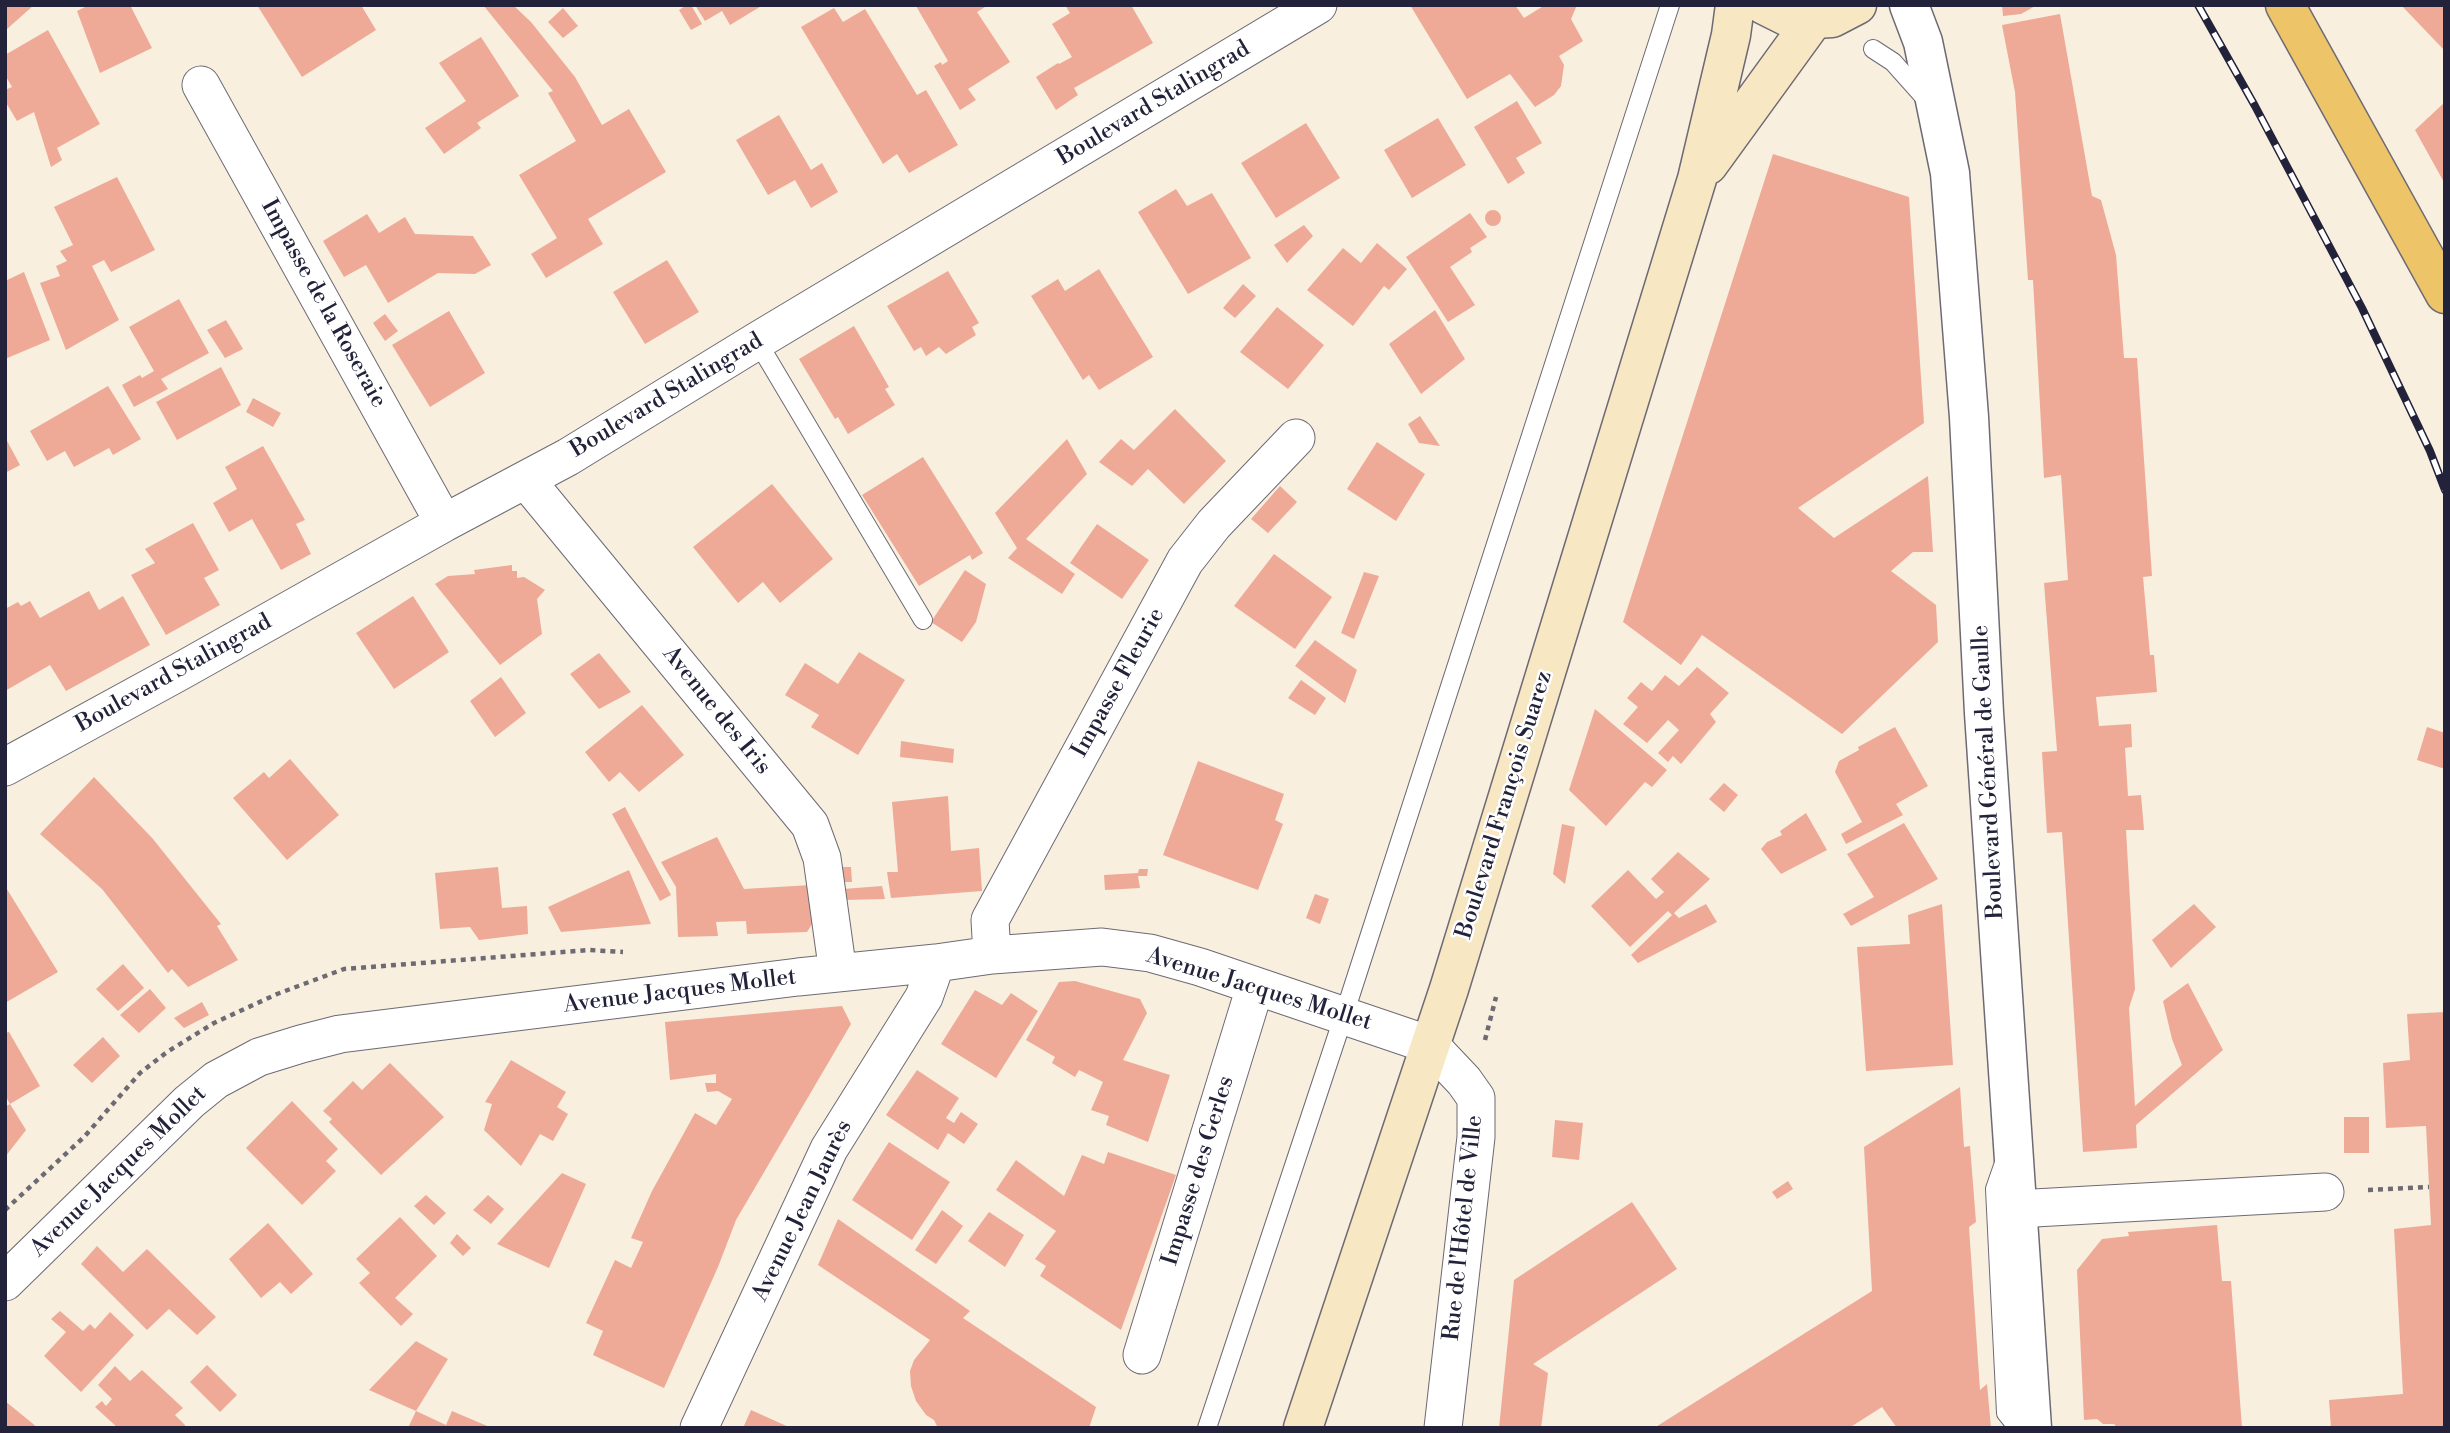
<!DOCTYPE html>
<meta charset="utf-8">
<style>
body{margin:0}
#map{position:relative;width:2450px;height:1433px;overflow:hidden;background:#f8efdf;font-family:"Libre Bodoni",serif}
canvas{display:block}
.frame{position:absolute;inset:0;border:7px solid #22223b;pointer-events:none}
</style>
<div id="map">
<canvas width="2450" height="1433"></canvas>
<div class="frame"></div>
</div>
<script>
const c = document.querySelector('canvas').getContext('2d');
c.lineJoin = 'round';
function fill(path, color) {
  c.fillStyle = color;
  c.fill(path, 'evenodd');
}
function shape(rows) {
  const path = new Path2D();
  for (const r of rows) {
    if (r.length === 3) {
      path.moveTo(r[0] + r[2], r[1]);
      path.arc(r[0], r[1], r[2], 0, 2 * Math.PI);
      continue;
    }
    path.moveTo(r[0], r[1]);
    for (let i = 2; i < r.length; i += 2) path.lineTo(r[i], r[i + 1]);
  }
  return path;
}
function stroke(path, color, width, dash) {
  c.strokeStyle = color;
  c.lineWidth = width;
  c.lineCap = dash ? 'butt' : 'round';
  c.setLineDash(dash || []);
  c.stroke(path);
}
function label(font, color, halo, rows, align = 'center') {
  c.font = font + ' "Libre Bodoni",serif';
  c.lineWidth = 5;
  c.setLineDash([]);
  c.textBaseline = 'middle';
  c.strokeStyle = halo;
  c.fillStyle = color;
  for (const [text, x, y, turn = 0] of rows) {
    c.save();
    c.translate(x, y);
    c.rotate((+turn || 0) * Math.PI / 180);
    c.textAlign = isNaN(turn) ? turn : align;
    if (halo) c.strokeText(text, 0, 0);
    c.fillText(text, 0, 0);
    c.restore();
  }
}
fill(shape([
 [5,5,34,5,7,29],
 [89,5,130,5,152,48,100,73,77,11],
 [257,5,361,5,376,30,302,77],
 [483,5,513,5,531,22,575,77,602,125,629,109,666,172,588,219,603,244,546,278,531,254,557,238,519,175,576,141,548,93,553,91],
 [687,5,691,5,702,24,691,30,679,10],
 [695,5,763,5,730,25,722,11,705,21],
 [917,5,984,5,985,7,977,12,1010,62,968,89,976,100,960,110,934,66,941,62,942,65,948,61,916,6],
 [1065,5,1131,5,1153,43,1074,88,1078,95,1056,110,1036,77,1058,63,1059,64,1072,57,1052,24,1070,13],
 [1410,5,1515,5,1524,18,1545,5,1577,5,1571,19,1583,41,1559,56,1564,65,1561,86,1554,95,1535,107,1510,74,1467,99],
 [2002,5,2037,5,2021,14,2003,16],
 [2401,5,2445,5,2445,51],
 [563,8,578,26,563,38,548,22],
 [834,8,843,22,865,9,917,95,926,90,958,145,909,173,897,154,883,164,801,27],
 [2060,14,2092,196,2101,200,2116,255,2124,358,2137,358,2152,576,2143,577,2150,655,2154,655,2157,692,2096,697,2099,726,2131,724,2132,747,2125,748,2128,796,2141,795,2144,830,2126,830,2135,989,2129,1008,2135,1106,2182,1065,2172,1039,2163,1001,2188,983,2223,1050,2136,1125,2137,1148,2083,1152,2062,832,2047,833,2042,752,2057,751,2044,583,2068,580,2061,475,2044,478,2033,280,2028,280,2015,92,2002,25],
 [48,30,100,124,57,148,62,160,51,167,34,112,17,121,5,101,5,90,12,87,5,75,5,55],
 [481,37,519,96,477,123,481,128,444,154,425,128,466,101,439,63],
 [1517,101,1542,143,1516,158,1525,173,1508,184,1474,127],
 [2445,102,2445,184,2415,130],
 [779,115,811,170,822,163,838,192,811,208,795,180,768,195,736,140],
 [1438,118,1466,165,1412,198,1384,150],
 [1306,123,1340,178,1276,218,1241,163],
 [1773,154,1909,197,1924,423,1798,508,1834,538,1928,476,1933,552,1913,552,1891,571,1936,605,1938,642,1842,734,1702,635,1681,665,1623,622],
 [117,177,155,250,111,272,104,260,92,266,119,320,66,350,40,283,60,276,56,266,67,261,60,251,73,245,54,207],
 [1176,189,1187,206,1212,193,1251,258,1188,294,1138,212],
 [1493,218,8],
 [1470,213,1487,237,1470,248,1472,252,1450,267,1475,305,1448,322,1406,257],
 [367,214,379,233,405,217,415,234,473,236,491,265,475,274,438,273,388,303,366,265,344,277,323,241],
 [1304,225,1313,236,1287,263,1274,245],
 [1377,243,1407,269,1389,290,1384,286,1353,326,1307,290,1343,248,1361,263],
 [667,260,699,312,645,344,613,292],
 [1099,269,1153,357,1099,390,1089,375,1083,380,1031,296,1058,279,1065,291],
 [948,271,979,323,972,327,976,335,946,354,939,347,926,356,921,347,914,351,887,306],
 [24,272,50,340,5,359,5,281],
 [1243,284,1256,296,1235,318,1223,308],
 [179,299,209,353,161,379,168,389,134,407,122,385,140,375,142,378,154,371,129,327],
 [1277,307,1324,345,1288,389,1240,352],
 [1435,310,1465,359,1421,394,1389,344],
 [449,311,485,373,430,407,392,345],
 [385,314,398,331,385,341,373,323],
 [226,320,243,349,225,358,207,330],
 [854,326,889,387,885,389,895,405,848,434,838,417,835,419,799,359],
 [221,367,241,405,177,440,156,402],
 [108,386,141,439,113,455,109,448,74,467,65,451,47,461,30,431],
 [253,398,281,413,273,427,246,412],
 [1175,409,1226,461,1184,504,1148,469,1132,486,1099,462,1121,439,1134,450],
 [1420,416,1440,446,1419,443,1408,424],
 [5,437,20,465,5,473],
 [1067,439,1087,474,1026,539,1075,574,1062,594,1008,558,1017,548,995,513],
 [1377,442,1425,474,1396,521,1347,489],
 [263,446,305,520,296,524,311,554,281,570,252,519,229,532,213,503,237,489,225,467],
 [923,457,983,553,972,560,970,555,919,586,862,495],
 [772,484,833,559,780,603,763,582,738,603,693,547],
 [1280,486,1297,502,1268,533,1251,519],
 [193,523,219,570,204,578,220,605,166,635,131,575,155,563,145,549],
 [1097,524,1149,560,1122,599,1070,563],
 [1274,554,1332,597,1295,649,1234,606],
 [512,565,512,571,517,571,517,578,524,577,545,590,537,599,542,634,500,665,435,584,448,576,475,574,474,570],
 [965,570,986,584,976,622,962,642,931,622],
 [1364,572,1379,576,1354,639,1341,633],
 [89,591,99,610,123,596,150,645,66,691,50,665,5,691,5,609,18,602,21,606,30,601,40,618],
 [413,596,449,652,394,689,356,633],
 [1315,640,1357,670,1345,703,1295,666],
 [859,652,905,680,858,755,811,727,819,715,785,695,805,663,838,684],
 [599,653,631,692,599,709,570,674],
 [1697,667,1729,693,1710,714,1716,722,1681,764,1673,756,1668,762,1658,753,1679,730,1668,720,1647,743,1623,724,1638,707,1627,698,1641,682,1652,691,1665,675,1679,686],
 [501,677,526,713,495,737,470,701],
 [1301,680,1326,698,1315,715,1288,698],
 [642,705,684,755,639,792,620,772,609,782,585,752],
 [1595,709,1667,770,1652,787,1645,782,1606,826,1569,790],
 [1895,727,1928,786,1896,804,1903,815,1846,844,1841,834,1862,822,1835,772,1839,761,1859,750,1858,747],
 [2427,727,2445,733,2445,769,2417,760],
 [901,741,954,749,953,763,900,757],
 [290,759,339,815,287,860,233,798,264,772,269,778],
 [1198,761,1284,794,1275,820,1283,824,1258,890,1163,855],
 [94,777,153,839,221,924,217,926,238,960,188,987,172,969,168,973,102,889,40,834],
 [1724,783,1738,795,1724,812,1709,799],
 [948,796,951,851,979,848,982,891,891,898,887,872,898,872,892,802],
 [625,807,671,895,660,901,612,814],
 [1806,813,1827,850,1781,874,1761,849,1767,842,1782,835,1780,831],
 [1904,823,1938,879,1851,926,1843,914,1874,897,1847,854],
 [1562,824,1575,827,1565,884,1553,874],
 [717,837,744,889,811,885,812,924,807,932,747,934,746,921,716,922,718,936,678,937,676,887,661,862],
 [1678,852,1710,879,1674,913,1679,918,1706,904,1717,922,1638,963,1631,955,1672,915,1668,911,1630,947,1591,906,1628,870,1656,899,1664,892,1651,879],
 [498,867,502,908,527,906,528,934,479,940,470,927,440,929,435,873],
 [842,867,851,867,852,882,842,882],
 [1139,869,1148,869,1147,876,1138,876,1140,888,1105,890,1104,875,1138,873],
 [629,870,651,924,561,932,548,907],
 [5,886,58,972,5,1003],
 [882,886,885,899,844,900,843,889],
 [1315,894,1329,899,1320,924,1306,918],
 [1942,904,1953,1065,1866,1071,1857,947,1910,944,1908,915],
 [2194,904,2216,927,2171,968,2152,940],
 [123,964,144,988,118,1011,96,989],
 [1075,981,1140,999,1147,1013,1123,1060,1170,1075,1148,1142,1106,1125,1109,1116,1091,1110,1103,1082,1079,1070,1075,1077,1052,1063,1055,1057,1026,1040,1059,982],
 [150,989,166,1008,139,1033,120,1015],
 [975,990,1002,1005,1011,993,1038,1011,996,1078,941,1044],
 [202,1002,209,1015,184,1028,174,1018],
 [842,1006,851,1024,736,1220,718,1267,664,1388,593,1355,603,1331,586,1323,615,1260,631,1268,643,1242,631,1238,652,1191,695,1113,716,1125,732,1099,718,1091,707,1092,705,1083,716,1083,716,1074,670,1080,665,1022],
 [2445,1012,2445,1428,2331,1428,2329,1400,2403,1394,2394,1229,2431,1225,2426,1126,2386,1128,2383,1063,2410,1060,2407,1014],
 [9,1032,40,1086,10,1104,5,1095,5,1033],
 [103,1037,120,1056,92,1083,73,1065],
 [511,1060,566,1092,557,1107,568,1114,553,1141,540,1134,521,1166,484,1130,492,1104,485,1102],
 [390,1063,444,1117,381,1175,329,1122,332,1119,323,1111,353,1081,362,1090],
 [917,1070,959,1098,946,1118,954,1123,961,1112,978,1124,964,1144,948,1133,938,1150,886,1115],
 [1960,1087,1964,1147,1970,1146,1976,1222,1969,1227,1980,1390,1987,1384,1991,1428,1897,1428,1882,1407,1849,1428,1654,1428,1872,1291,1864,1147],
 [292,1101,338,1149,326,1161,336,1171,302,1205,246,1148],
 [10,1104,26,1130,5,1157,5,1107],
 [2344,1117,2369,1117,2369,1153,2344,1153],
 [1555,1120,1583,1123,1579,1160,1552,1157],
 [889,1142,950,1182,912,1240,852,1200],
 [1108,1152,1176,1175,1121,1330,1040,1276,1046,1266,1035,1259,1056,1231,996,1190,1016,1160,1064,1196,1082,1155,1104,1164],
 [562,1173,586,1184,549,1268,497,1244],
 [1788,1181,1793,1189,1777,1199,1772,1192],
 [426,1195,446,1213,434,1225,414,1206],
 [488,1195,504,1209,491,1224,473,1210],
 [1632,1202,1677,1269,1533,1364,1548,1373,1541,1428,1499,1428,1514,1280],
 [942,1210,963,1226,936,1264,915,1250],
 [989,1212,1024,1235,1005,1267,968,1241],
 [400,1217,437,1256,395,1298,413,1314,401,1326,359,1283,370,1273,356,1259],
 [838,1219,970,1311,963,1318,1096,1407,1089,1428,938,1428,934,1420,926,1415,916,1401,911,1386,910,1371,914,1360,930,1340,818,1265],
 [268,1223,313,1274,291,1294,280,1282,261,1298,229,1259],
 [2217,1225,2222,1281,2231,1281,2242,1428,2118,1428,2114,1424,2103,1424,2097,1419,2084,1420,2077,1270,2102,1239,2129,1236,2128,1232],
 [457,1234,471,1248,463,1256,450,1243],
 [97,1246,123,1272,147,1249,216,1317,197,1335,169,1309,147,1330,81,1264],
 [60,1311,83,1331,90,1324,95,1329,110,1312,134,1335,81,1392,44,1356,66,1332,51,1319],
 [416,1341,448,1359,416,1411,369,1390],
 [207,1365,237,1395,220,1412,190,1382],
 [115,1366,130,1381,142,1370,183,1408,175,1415,185,1425,185,1428,118,1428,95,1407,102,1401,106,1406,112,1399,98,1385],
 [5,1401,32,1423,38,1428,5,1428],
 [751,1410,791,1428,743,1428],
 [416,1411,446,1425,452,1411,492,1428,408,1428]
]), '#eeaa97');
const service = shape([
 [1873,49,1893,62,1926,99],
 [757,341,923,620],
 [2004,1163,1995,1189,2006,1413,2018,1428],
 [1207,1428,1344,1015,1670,5]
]);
const minor = shape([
 [201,85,444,523],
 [526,480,810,825,822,858,838,973],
 [5,767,179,672,444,523,568,457,757,341,1318,5],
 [992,955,990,920,1185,561,1214,524,1296,438],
 [2016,1209,2325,1192],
 [5,1282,189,1102,216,1080,259,1057,301,1044,340,1034,798,977,936,963,992,955,1102,947,1150,953,1200,967,1430,1045,1464,1081,1476,1098,1476,1137,1443,1428],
 [1142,1355,1255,987],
 [699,1428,829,1149,924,997,936,963]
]);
const tertiary = shape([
 [1909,5,1923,42,1950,173,1969,417,1984,713,2032,1428]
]);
const secondary = shape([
 [1764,5,1790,18,1814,19,1832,18,1857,5],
 [1708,165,1814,19],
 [1303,1428,1449,989,1697,179,1731,35,1735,5]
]);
const primary = shape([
 [2285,5,2445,294]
]);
stroke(service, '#6d6a74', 20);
stroke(minor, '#6d6a74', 39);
stroke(tertiary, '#6d6a74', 41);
stroke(secondary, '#6d6a74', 41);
stroke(primary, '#6d6a74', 41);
stroke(shape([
 [1485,1040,1496,997],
 [2368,1190,2429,1187],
 [5,1210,84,1137,140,1073,167,1052,214,1023,277,994,344,969,589,950,623,952]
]), '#6d6a74', 4.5, [5, 5]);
stroke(service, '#fff', 18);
stroke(minor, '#fff', 37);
stroke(tertiary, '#fff', 38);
stroke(secondary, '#f8e7c3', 38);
stroke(primary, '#eec469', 38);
const rail = shape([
 [2198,5,2255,106,2362,308,2430,451,2445,490]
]);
stroke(rail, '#22223b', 8);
stroke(rail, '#fff', 5, [16]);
label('23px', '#22223b', '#fff', [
 ["Boulevard Stalingrad",1154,104,-31],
 ["Impasse de la Roseraie",323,304,61],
 ["Boulevard Stalingrad",667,396,-31],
 ["Boulevard Stalingrad",174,674,-29],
 ["Impasse Fleurie",1119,683,-61],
 ["Avenue des Iris",716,711,51],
 ["Boulevard Général de Gaulle",1989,772,-93],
 ["Boulevard François Suarez",1505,805,-73],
 ["Avenue Jacques Mollet",1259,990,17],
 ["Avenue Jacques Mollet",680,992,-7],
 ["Impasse des Gerles",1199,1171,-73],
 ["Avenue Jacques Mollet",119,1172,-44],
 ["Avenue Jean Jaurès",803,1211,-64],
 ["Rue de l'Hôtel de Ville",1464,1228,-84]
]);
</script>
